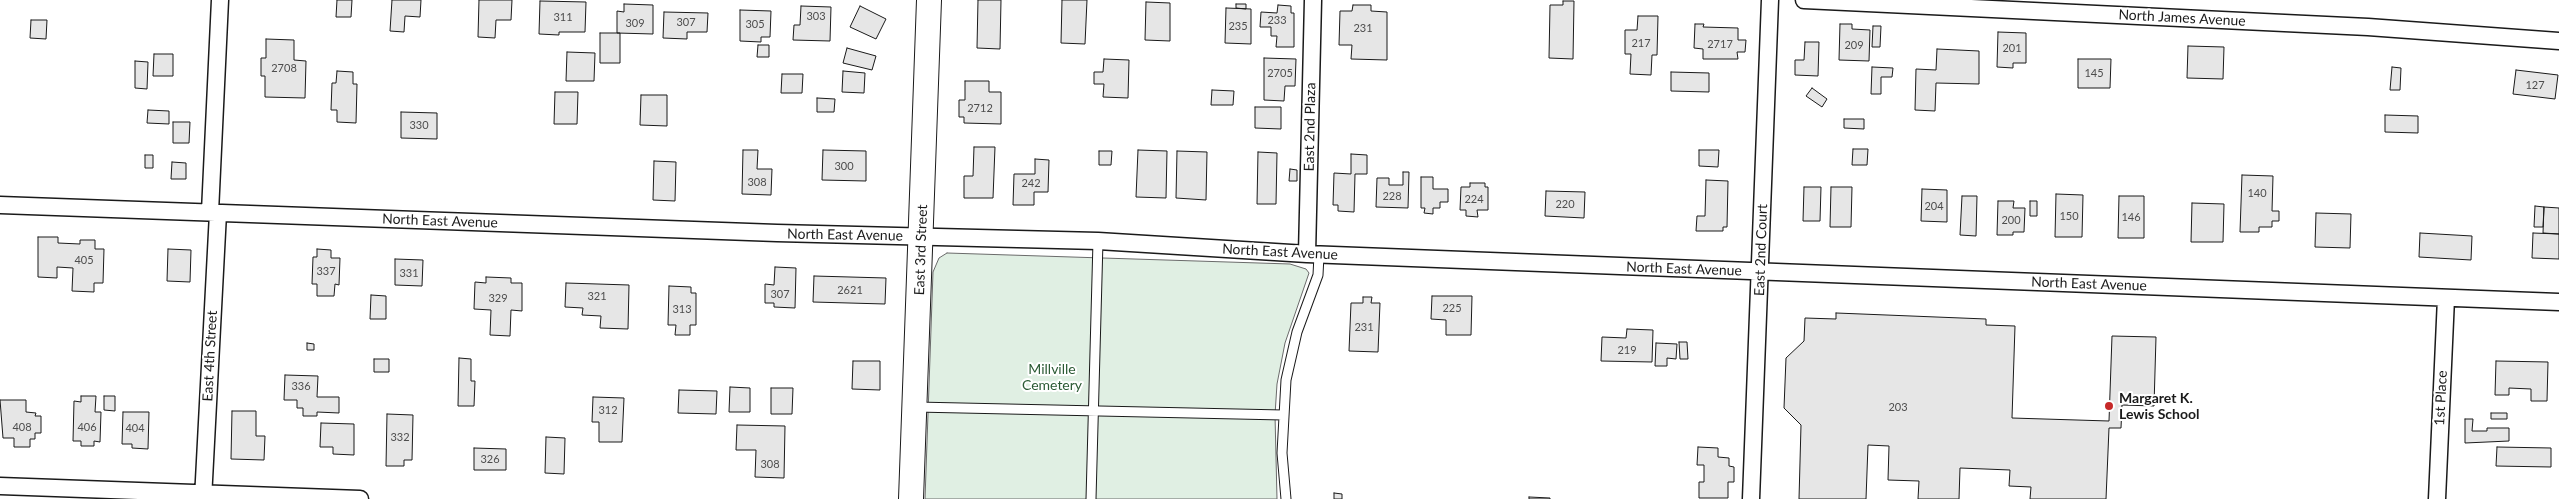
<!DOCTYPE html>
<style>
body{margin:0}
canvas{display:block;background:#fff}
</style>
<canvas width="2559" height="499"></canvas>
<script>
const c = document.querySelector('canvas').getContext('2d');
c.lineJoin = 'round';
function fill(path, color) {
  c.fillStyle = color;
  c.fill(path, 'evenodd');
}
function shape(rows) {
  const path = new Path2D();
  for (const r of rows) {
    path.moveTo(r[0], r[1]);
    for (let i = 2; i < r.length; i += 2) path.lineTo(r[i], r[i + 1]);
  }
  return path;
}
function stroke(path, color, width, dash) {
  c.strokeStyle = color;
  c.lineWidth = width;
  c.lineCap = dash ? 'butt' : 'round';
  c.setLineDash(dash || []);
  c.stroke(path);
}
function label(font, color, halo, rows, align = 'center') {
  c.font = font + ' Lato,sans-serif';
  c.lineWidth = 4;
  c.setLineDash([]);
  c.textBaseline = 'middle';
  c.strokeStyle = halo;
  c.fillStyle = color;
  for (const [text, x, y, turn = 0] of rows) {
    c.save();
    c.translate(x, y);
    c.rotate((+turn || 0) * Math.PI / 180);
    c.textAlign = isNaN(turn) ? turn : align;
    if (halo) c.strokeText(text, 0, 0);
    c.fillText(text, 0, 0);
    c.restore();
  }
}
const green = shape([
 [947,253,1290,264,1306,269,1309,273,1285,343,1277,384,1275,415,1277,499,925,499,933,272,939,258,947,253]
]);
fill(green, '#e0efe3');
stroke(green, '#6a6a6a', 1);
const building = shape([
 [337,0,352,0,351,17,336,17,337,0],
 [392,0,421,0,420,17,405,16,404,32,390,31,392,0],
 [479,0,512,0,511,20,496,20,495,38,478,37,479,0],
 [978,0,1001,0,1000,49,977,48,978,0],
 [1062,0,1087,0,1085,44,1061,43,1062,0],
 [540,1,586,2,585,32,559,32,559,35,539,34,540,1],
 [1563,1,1574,1,1573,59,1549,58,1550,5,1563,5,1563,1],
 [1146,2,1170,3,1170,41,1145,40,1146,2],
 [624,4,653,5,653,34,617,33,617,11,624,12,624,4],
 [1236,4,1246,4,1246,9,1236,8,1236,4],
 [1278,5,1291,6,1291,13,1294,13,1294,47,1276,47,1277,36,1271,36,1271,27,1260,27,1261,12,1277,13,1278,5],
 [1353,5,1371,5,1371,11,1387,12,1387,60,1351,59,1352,45,1339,45,1340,11,1352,11,1353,5],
 [801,6,831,7,830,41,793,40,794,25,800,25,801,6],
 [860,6,886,19,876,39,850,27,860,6],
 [1226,8,1251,9,1251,44,1225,43,1226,8],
 [740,10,771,11,770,37,761,37,761,42,740,41,740,10],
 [664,12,708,13,707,32,687,32,687,39,663,38,664,12],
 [1638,16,1658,16,1657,55,1652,55,1651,75,1630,74,1631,54,1625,54,1625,30,1637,30,1638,16],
 [31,20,47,20,46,39,30,38,31,20],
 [1695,24,1704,24,1703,27,1738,28,1738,40,1746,40,1745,52,1737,52,1738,59,1703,59,1703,49,1694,48,1695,24],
 [1840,24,1852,24,1852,29,1870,30,1869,61,1839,60,1840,24],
 [1873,26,1881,26,1880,47,1872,47,1873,26],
 [1998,32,2026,33,2026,63,2013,63,2013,68,1997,67,1998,32],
 [600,33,620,33,620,63,600,63,600,33],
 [266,39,294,40,294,60,306,61,305,98,265,97,265,76,261,76,261,58,266,58,266,39],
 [1805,42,1819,42,1818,76,1795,75,1795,60,1804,60,1805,42],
 [758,45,769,45,769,57,757,57,758,45],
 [2188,46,2224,47,2223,79,2187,78,2188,46],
 [847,48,876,56,872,70,843,63,847,48],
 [1937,49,1979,51,1979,84,1936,83,1935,111,1915,110,1916,69,1936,70,1937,49],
 [567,52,595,53,594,81,566,81,567,52],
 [154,54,173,54,173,76,153,76,154,54],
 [1264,58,1296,59,1295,86,1285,86,1284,101,1264,100,1264,58],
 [1104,59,1129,60,1128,98,1103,97,1104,84,1094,84,1094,72,1103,72,1104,59],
 [2078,59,2111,59,2110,88,2078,88,2078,59],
 [135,61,148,62,147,89,135,88,135,61],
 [1872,67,1893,68,1892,77,1881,77,1881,94,1871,94,1872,67],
 [2392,67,2401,68,2400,90,2390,90,2392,67],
 [2516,70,2558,75,2555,99,2513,94,2516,70],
 [337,71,353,72,353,84,357,84,356,123,337,122,337,110,331,110,332,83,336,83,337,71],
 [843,71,865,73,864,93,842,92,843,71],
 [1671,72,1709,73,1709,92,1671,91,1671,72],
 [782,74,803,74,802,93,781,93,782,74],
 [965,81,989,81,989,92,1001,92,1001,124,964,123,964,117,959,117,959,100,965,100,965,81],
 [1812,88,1827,99,1822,107,1806,96,1812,88],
 [1212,90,1234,91,1233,105,1211,105,1212,90],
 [555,92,578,92,577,124,554,124,555,92],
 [641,95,667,95,667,126,640,125,641,95],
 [817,98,835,99,834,112,817,112,817,98],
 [1255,107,1281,107,1281,129,1255,128,1255,107],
 [148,110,169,111,169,124,147,123,148,110],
 [401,112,437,113,437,139,401,138,401,112],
 [2385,115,2418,116,2418,133,2385,132,2385,115],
 [1844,119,1864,119,1864,129,1844,128,1844,119],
 [173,122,190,122,189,143,173,143,173,122],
 [974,147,995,147,993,198,964,198,964,176,973,176,974,147],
 [1853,149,1868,149,1867,165,1852,165,1853,149],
 [743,150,758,150,757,169,772,169,771,195,742,194,743,150],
 [823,150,866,151,866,181,822,180,823,150],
 [1138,150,1167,151,1166,198,1136,197,1138,150],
 [1699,150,1719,150,1718,167,1699,166,1699,150],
 [1099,151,1112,151,1111,165,1099,165,1099,151],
 [1177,151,1207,152,1206,200,1176,198,1177,151],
 [1258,152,1277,153,1276,204,1257,204,1258,152],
 [1351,154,1367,155,1367,174,1355,174,1354,212,1338,211,1338,205,1333,205,1334,173,1351,174,1351,154],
 [145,155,153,155,153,168,145,168,145,155],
 [1035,159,1049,160,1048,192,1034,192,1034,205,1013,205,1014,174,1035,174,1035,159],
 [654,161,676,162,675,201,653,200,654,161],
 [172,162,186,163,186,179,171,179,172,162],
 [1290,169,1297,170,1297,181,1289,181,1290,169],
 [1403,172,1409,172,1408,208,1376,207,1377,178,1389,178,1389,185,1403,185,1403,172],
 [2242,175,2273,176,2272,211,2279,211,2279,221,2272,221,2272,227,2259,227,2259,232,2240,232,2242,175],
 [1421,177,1433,177,1433,189,1448,189,1448,202,1440,202,1440,208,1433,208,1433,214,1424,213,1425,208,1421,208,1421,177],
 [1706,180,1728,181,1727,227,1723,227,1723,231,1696,231,1697,216,1705,216,1706,180],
 [1470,183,1485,183,1485,187,1488,187,1488,210,1477,210,1478,217,1466,216,1466,210,1460,210,1461,187,1470,187,1470,183],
 [1804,187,1821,187,1820,221,1803,221,1804,187],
 [1831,187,1852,187,1851,227,1830,227,1831,187],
 [1922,189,1947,190,1947,222,1921,221,1922,189],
 [1546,191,1585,192,1584,218,1545,216,1546,191],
 [2056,194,2083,195,2082,237,2055,237,2056,194],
 [1962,196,1977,196,1976,236,1960,235,1962,196],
 [2119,196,2144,196,2144,238,2118,238,2119,196],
 [1998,201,2014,201,2013,208,2025,208,2024,232,2013,232,2013,235,1997,235,1998,201],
 [2030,201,2037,201,2037,216,2030,216,2030,201],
 [2192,203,2224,204,2223,242,2191,242,2192,203],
 [2535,206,2544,207,2543,227,2534,227,2535,206],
 [2544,207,2559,208,2559,234,2543,233,2544,207],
 [2316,213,2351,214,2350,248,2315,247,2316,213],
 [2420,233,2472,236,2471,260,2419,257,2420,233],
 [2533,233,2559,234,2559,259,2532,258,2533,233],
 [38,237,58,237,58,243,80,244,80,240,95,240,95,249,104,249,103,283,94,283,94,292,72,291,73,268,57,267,57,278,38,277,38,237],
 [168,249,191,250,190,282,167,281,168,249],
 [317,249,331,250,331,258,340,258,339,285,335,284,334,296,317,296,317,284,312,284,313,257,317,257,317,249],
 [395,259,423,260,422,286,395,285,395,259],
 [775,267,796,268,795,308,774,307,774,303,765,303,765,284,774,285,775,267],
 [814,276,886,278,885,304,813,302,814,276],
 [486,277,511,278,511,283,522,283,522,311,511,310,510,336,490,335,491,310,474,309,475,282,486,283,486,277],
 [566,283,629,285,628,329,600,328,601,316,582,315,583,308,565,307,566,283],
 [669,286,691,287,691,293,696,293,696,325,690,325,690,335,675,335,676,325,668,325,669,286],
 [371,295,386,296,386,319,370,319,371,295],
 [1432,296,1472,296,1471,335,1446,335,1446,320,1431,319,1432,296],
 [1363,297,1372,297,1371,303,1380,303,1378,352,1349,351,1351,303,1363,303,1363,297],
 [1836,313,1986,319,1986,325,2015,326,2012,418,2109,421,2112,336,2156,337,2154,406,2122,405,2121,428,2109,428,2106,499,2030,499,2031,487,2009,486,2010,470,1960,468,1959,499,1918,499,1919,481,1888,480,1889,446,1868,445,1866,499,1799,499,1801,425,1784,408,1786,358,1804,341,1805,318,1836,319,1836,313],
 [1627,329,1653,330,1652,362,1601,361,1602,337,1626,338,1627,329],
 [1679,342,1687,342,1688,359,1680,359,1679,342],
 [307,343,314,344,314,350,307,350,307,343],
 [1656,343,1677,344,1676,359,1667,358,1667,366,1655,366,1656,343],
 [459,358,471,359,471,381,475,381,474,406,458,406,459,358],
 [374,359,389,359,389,372,374,372,374,359],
 [853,361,880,361,880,390,852,389,853,361],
 [2496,361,2548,362,2547,401,2531,401,2531,389,2509,388,2509,395,2495,395,2496,361],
 [285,375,318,376,317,397,339,397,339,413,317,412,317,416,303,416,303,408,297,408,297,400,284,400,285,375],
 [730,387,750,388,750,412,729,412,730,387],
 [771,388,793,388,792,414,771,414,771,388],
 [679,390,717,391,716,414,678,413,679,390],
 [81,396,96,396,95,412,101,412,100,442,94,441,94,446,81,446,81,441,73,441,74,401,81,402,81,396],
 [104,396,115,396,115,411,104,410,104,396],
 [593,397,624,398,622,442,599,442,599,422,592,422,593,397],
 [0,400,26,400,26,412,36,413,35,416,41,416,41,433,35,433,35,439,30,439,30,447,14,447,14,438,3,438,0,400],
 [232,411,256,411,256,436,265,436,264,460,231,459,232,411],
 [123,412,149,412,148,449,132,448,132,444,122,444,123,412],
 [2491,413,2507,413,2507,419,2491,419,2491,413],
 [387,414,413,415,412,460,404,460,404,466,386,466,387,414],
 [2465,419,2473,419,2472,431,2487,431,2487,428,2509,428,2509,441,2465,443,2465,419],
 [321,423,354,424,354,455,333,454,333,447,320,447,321,423],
 [737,425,785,426,784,478,755,477,756,450,736,450,737,425],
 [546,437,565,438,564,474,545,473,546,437],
 [1698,447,1718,448,1718,457,1729,458,1729,466,1734,467,1734,482,1728,482,1728,498,1699,498,1699,482,1704,482,1704,465,1697,465,1698,447],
 [2497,447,2551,448,2551,467,2496,466,2497,447],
 [474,448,506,449,506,470,474,470,474,448],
 [1334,493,1342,494,1342,499,1334,499,1334,493],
 [1529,497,1550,498,1550,499,1529,499,1529,497]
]);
fill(building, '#e6e6e6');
stroke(building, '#1a1a1a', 1);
const lane = shape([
 [916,407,1283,415],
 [1091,499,1098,241],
 [1286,499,1282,453,1286,380,1297,332,1318,275,1319,255]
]);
const street = shape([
 [1804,0,2368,27,2559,41],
 [0,205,777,233,1098,241,1307,254,2559,302],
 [210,212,220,0],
 [1307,254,1313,0],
 [0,486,360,499],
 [203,499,218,213],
 [1751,499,1770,0],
 [2437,499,2446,298]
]);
const secondary = shape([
 [911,499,929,0]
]);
stroke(lane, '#1a1a1a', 11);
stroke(street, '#1a1a1a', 19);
stroke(secondary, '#1a1a1a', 26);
stroke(lane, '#fff', 9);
stroke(street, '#fff', 16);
stroke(secondary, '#fff', 24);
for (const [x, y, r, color] of [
 [2109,406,5,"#c62828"]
]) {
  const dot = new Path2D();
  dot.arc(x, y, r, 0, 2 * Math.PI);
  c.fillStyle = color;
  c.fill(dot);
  stroke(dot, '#fff', 2);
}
label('11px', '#4d4d4d', null, [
 ["303",816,16],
 ["311",563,17],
 ["233",1277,20],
 ["307",686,22],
 ["309",635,23],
 ["305",755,24],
 ["235",1238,26],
 ["231",1363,28],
 ["217",1641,43],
 ["2717",1720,44],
 ["209",1854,45],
 ["201",2012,48],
 ["2708",284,68],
 ["2705",1280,73],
 ["145",2094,73],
 ["127",2535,85],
 ["2712",980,108],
 ["330",419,125],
 ["300",844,166],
 ["308",757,182],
 ["242",1031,183],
 ["140",2257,193],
 ["228",1392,196],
 ["224",1474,199],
 ["220",1565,204],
 ["204",1934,206],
 ["150",2069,216],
 ["146",2131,217],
 ["200",2011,220],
 ["405",84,260],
 ["337",326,271],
 ["331",409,273],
 ["2621",850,290],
 ["307",780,294],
 ["321",597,296],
 ["329",498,298],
 ["225",1452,308],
 ["313",682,309],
 ["231",1364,327],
 ["219",1627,350],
 ["336",301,386],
 ["203",1898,407],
 ["312",608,410],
 ["408",22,427],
 ["406",87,427],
 ["404",135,428],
 ["332",400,437],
 ["326",490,459],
 ["308",770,464]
]);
label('14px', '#1a1a1a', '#fff', [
 ["North James Avenue",2182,18,3],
 ["East 2nd Plaza",1310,127,-89],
 ["North East Avenue",440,221,2],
 ["North East Avenue",845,235,1],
 ["East 3rd Street",921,250,-88],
 ["East 2nd Court",1761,250,-88],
 ["North East Avenue",1280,252,3],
 ["North East Avenue",1684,269,2],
 ["North East Avenue",2089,284,2],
 ["East 4th Street",210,356,-87],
 ["1st Place",2441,398,-87]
]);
label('14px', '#2b5a34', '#fff', [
 ["Millville",1052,369],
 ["Cemetery",1052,385]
]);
label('bold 14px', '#1a1a1a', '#fff', [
 ["Margaret K.",2119,398],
 ["Lewis School",2119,414]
], 'left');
</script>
